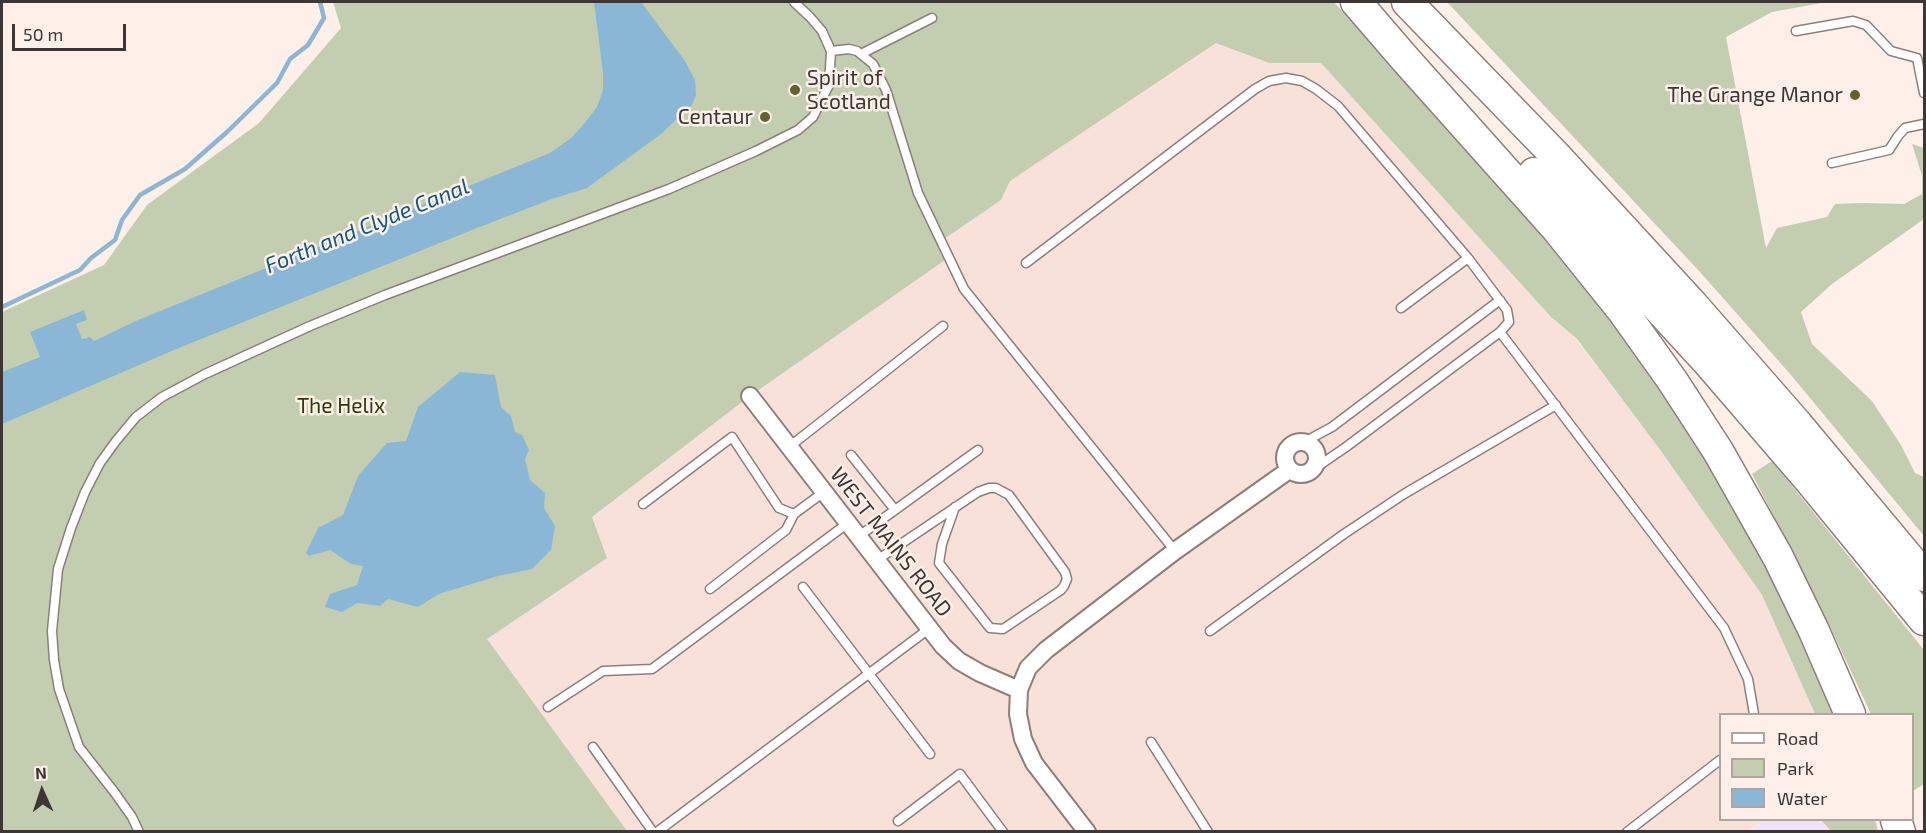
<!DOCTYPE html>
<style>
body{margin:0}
#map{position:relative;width:1926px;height:833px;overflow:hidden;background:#feefe9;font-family:"Exo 2",sans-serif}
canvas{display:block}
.frame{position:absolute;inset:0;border:3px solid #3c3734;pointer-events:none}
.legend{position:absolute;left:1719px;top:713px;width:195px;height:108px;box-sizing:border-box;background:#feefe9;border:2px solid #b0a5a1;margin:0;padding:8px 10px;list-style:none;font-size:18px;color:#3c3734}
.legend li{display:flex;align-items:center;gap:12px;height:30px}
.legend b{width:30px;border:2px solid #b0a5a1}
.north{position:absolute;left:12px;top:761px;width:60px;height:60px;-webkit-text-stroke:4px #feefe9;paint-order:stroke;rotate:357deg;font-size:16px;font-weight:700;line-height:24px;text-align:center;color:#3c3734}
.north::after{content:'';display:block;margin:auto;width:21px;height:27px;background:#3c3734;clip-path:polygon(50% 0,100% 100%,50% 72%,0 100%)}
.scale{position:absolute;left:12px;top:24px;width:114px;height:27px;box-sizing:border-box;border:3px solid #3c3734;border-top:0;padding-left:8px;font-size:18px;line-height:21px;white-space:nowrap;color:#3c3734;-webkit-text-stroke:4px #feefe9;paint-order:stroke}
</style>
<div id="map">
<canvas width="1926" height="833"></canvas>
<div class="frame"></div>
<ul class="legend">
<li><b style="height:8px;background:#fff"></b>Road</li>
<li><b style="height:16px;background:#c3ceb0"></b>Park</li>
<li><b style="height:16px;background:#8bb7d6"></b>Water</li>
</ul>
<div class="north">N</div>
<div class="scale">50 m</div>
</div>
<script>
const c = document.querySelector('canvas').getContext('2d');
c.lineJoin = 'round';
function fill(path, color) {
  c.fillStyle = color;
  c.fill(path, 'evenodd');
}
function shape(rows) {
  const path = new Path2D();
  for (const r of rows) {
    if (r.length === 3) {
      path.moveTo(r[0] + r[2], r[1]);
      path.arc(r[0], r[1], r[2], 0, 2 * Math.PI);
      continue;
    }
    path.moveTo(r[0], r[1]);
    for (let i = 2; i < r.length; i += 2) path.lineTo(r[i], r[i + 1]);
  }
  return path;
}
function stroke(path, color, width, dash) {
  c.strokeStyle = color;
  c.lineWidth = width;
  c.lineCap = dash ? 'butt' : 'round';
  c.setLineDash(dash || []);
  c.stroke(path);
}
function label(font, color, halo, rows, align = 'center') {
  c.font = font + ' "Exo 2",sans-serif';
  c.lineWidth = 5;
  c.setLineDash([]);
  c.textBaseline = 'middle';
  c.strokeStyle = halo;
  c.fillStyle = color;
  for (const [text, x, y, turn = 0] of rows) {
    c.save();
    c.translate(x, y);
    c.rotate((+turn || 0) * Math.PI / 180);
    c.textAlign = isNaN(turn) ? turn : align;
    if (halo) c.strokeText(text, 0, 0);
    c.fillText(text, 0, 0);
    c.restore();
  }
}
fill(shape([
 [1764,820,1821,820,1831,831,1748,832]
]), '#f2e2f5');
fill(shape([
 [1216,43,1269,63,1321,63,1551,317,1576,339,1661,451,1762,595,1815,714,1720,714,1720,820,1764,820,1748,831,627,831,486,639,607,558,592,517,750,396,944,260,937,244,1001,200,1010,181]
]), '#f7e1d9');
fill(shape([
 [333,2,1334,2,1575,270,1698,438,1772,563,1840,714,1815,714,1762,595,1661,451,1577,339,1551,317,1321,63,1269,63,1216,43,1010,181,1001,200,937,244,945,260,750,396,592,517,607,558,487,639,627,831,2,831,2,312,104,265,147,205,259,123,341,28],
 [1447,2,1827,2,1772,12,1726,37,1766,248,1777,228,1827,217,1835,204,1861,203,1904,204,1922,194,1922,176,1912,144,1924,148,1924,219,1832,284,1801,312,1812,344,1872,401,1901,445,1915,473,1924,477,1924,536,1791,375,1700,272],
 [1772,461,1924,650,1924,784,1913,791,1912,714,1871,714,1828,622,1752,474],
 [1821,820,1875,820,1878,831,1831,831]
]), '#c3ceb0');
fill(shape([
 [594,2,641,2,685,61,695,80,696,95,692,105,661,134,587,188,552,199,477,228,174,350,2,424,2,372,40,357,30,332,84,310,87,320,76,324,82,339,90,337,94,341,138,320,550,153,571,138,584,124,597,107,603,90,603,73],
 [460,372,495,375,501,407,511,416,515,432,522,435,529,450,525,459,530,480,545,493,544,508,555,526,551,550,532,569,498,576,439,594,418,607,388,599,380,606,357,603,342,612,325,607,330,594,357,585,363,566,351,564,330,550,309,556,306,553,318,528,343,515,358,476,387,443,406,441,418,407]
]), '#8bb7d6');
stroke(shape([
 [2,307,80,270,91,258,115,240,122,220,140,195,185,169,227,132,277,83,290,59,308,45,324,18,320,2]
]), '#8bb7d6', 4.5);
const service = shape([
 [1796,31,1853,21,1866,25,1891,51,1917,58,1924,93],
 [831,51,849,49,857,51,873,64,886,90,918,193,964,289,1175,551],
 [861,54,932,18],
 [1832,163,1889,150,1898,136,1905,128,1924,124],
 [1026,263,1255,89,1269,81,1286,78,1302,81,1316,89,1338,106,1468,258,1507,310,1509,322,1500,332,1724,628,1748,679,1754,714],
 [1401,308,1468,258],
 [1304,442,1332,427,1500,300],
 [789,447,943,326],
 [851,455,895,510],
 [1311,471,1346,447,1500,332],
 [643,504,732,437,779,508,794,514,824,492],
 [859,536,978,450],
 [877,560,978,492,989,488,996,488,1009,495,1065,572,1067,579,1064,586,1061,590,1003,629,990,628,939,563,942,544,955,507],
 [803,587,930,754],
 [710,589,786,530,794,514],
 [1210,631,1344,534,1404,494,1556,405],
 [548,707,603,671,652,669,848,523],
 [1151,742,1208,832],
 [593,747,653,832],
 [898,821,960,774,1003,832],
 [139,832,132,817,115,793,79,747,59,689,54,660,52,631,58,569,71,528,85,492,100,463,116,441,136,417,162,397,205,374,310,326,385,295,669,189,756,151,798,130,813,117,829,85,831,51,822,31,810,17,794,2],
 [657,832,930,628],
 [1627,832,1720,760]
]);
const minor = shape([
 [750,396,943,646,959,661,980,673,1019,690],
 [1301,458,16],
 [1087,832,1034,763,1023,739,1018,714,1019,690,1028,668,1046,650,1175,551,1289,470]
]);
const motorway = shape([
 [1356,2,1406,60,1557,229,1622,310,1672,380,1718,451,1778,557,1814,631,1850,714],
 [1407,2,1555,155,1693,305,1798,425,1924,576],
 [1534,173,1706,360,1811,482,1924,620],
 [1896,820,1900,832]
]);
stroke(service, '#8c7f7a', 11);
stroke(minor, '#8c7f7a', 20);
stroke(motorway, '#8c7f7a', 33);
stroke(service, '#fff', 8);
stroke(minor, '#fff', 16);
stroke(motorway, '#fff', 30);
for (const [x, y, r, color] of [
 [795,90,6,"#61622f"],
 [1855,95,6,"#61622f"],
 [765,117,6,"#61622f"]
]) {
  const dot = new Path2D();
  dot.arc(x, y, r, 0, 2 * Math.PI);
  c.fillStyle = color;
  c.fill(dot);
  stroke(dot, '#feefe9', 2);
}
label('21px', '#3c3734', '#feefe9', [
 ["Spirit of",807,78,"left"],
 ["Scotland",807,102,"left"],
 ["The Grange Manor",1843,95],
 ["Centaur",753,117]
], 'right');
label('21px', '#2e3b06', '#feefe9', [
 ["The Helix",341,406]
]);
label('21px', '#3c3734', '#feefe9', [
 ["WEST MAINS ROAD",891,542,52]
]);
label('italic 22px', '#0d5a82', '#feefe9', [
 ["Forth and Clyde Canal",367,226,-22]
]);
</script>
